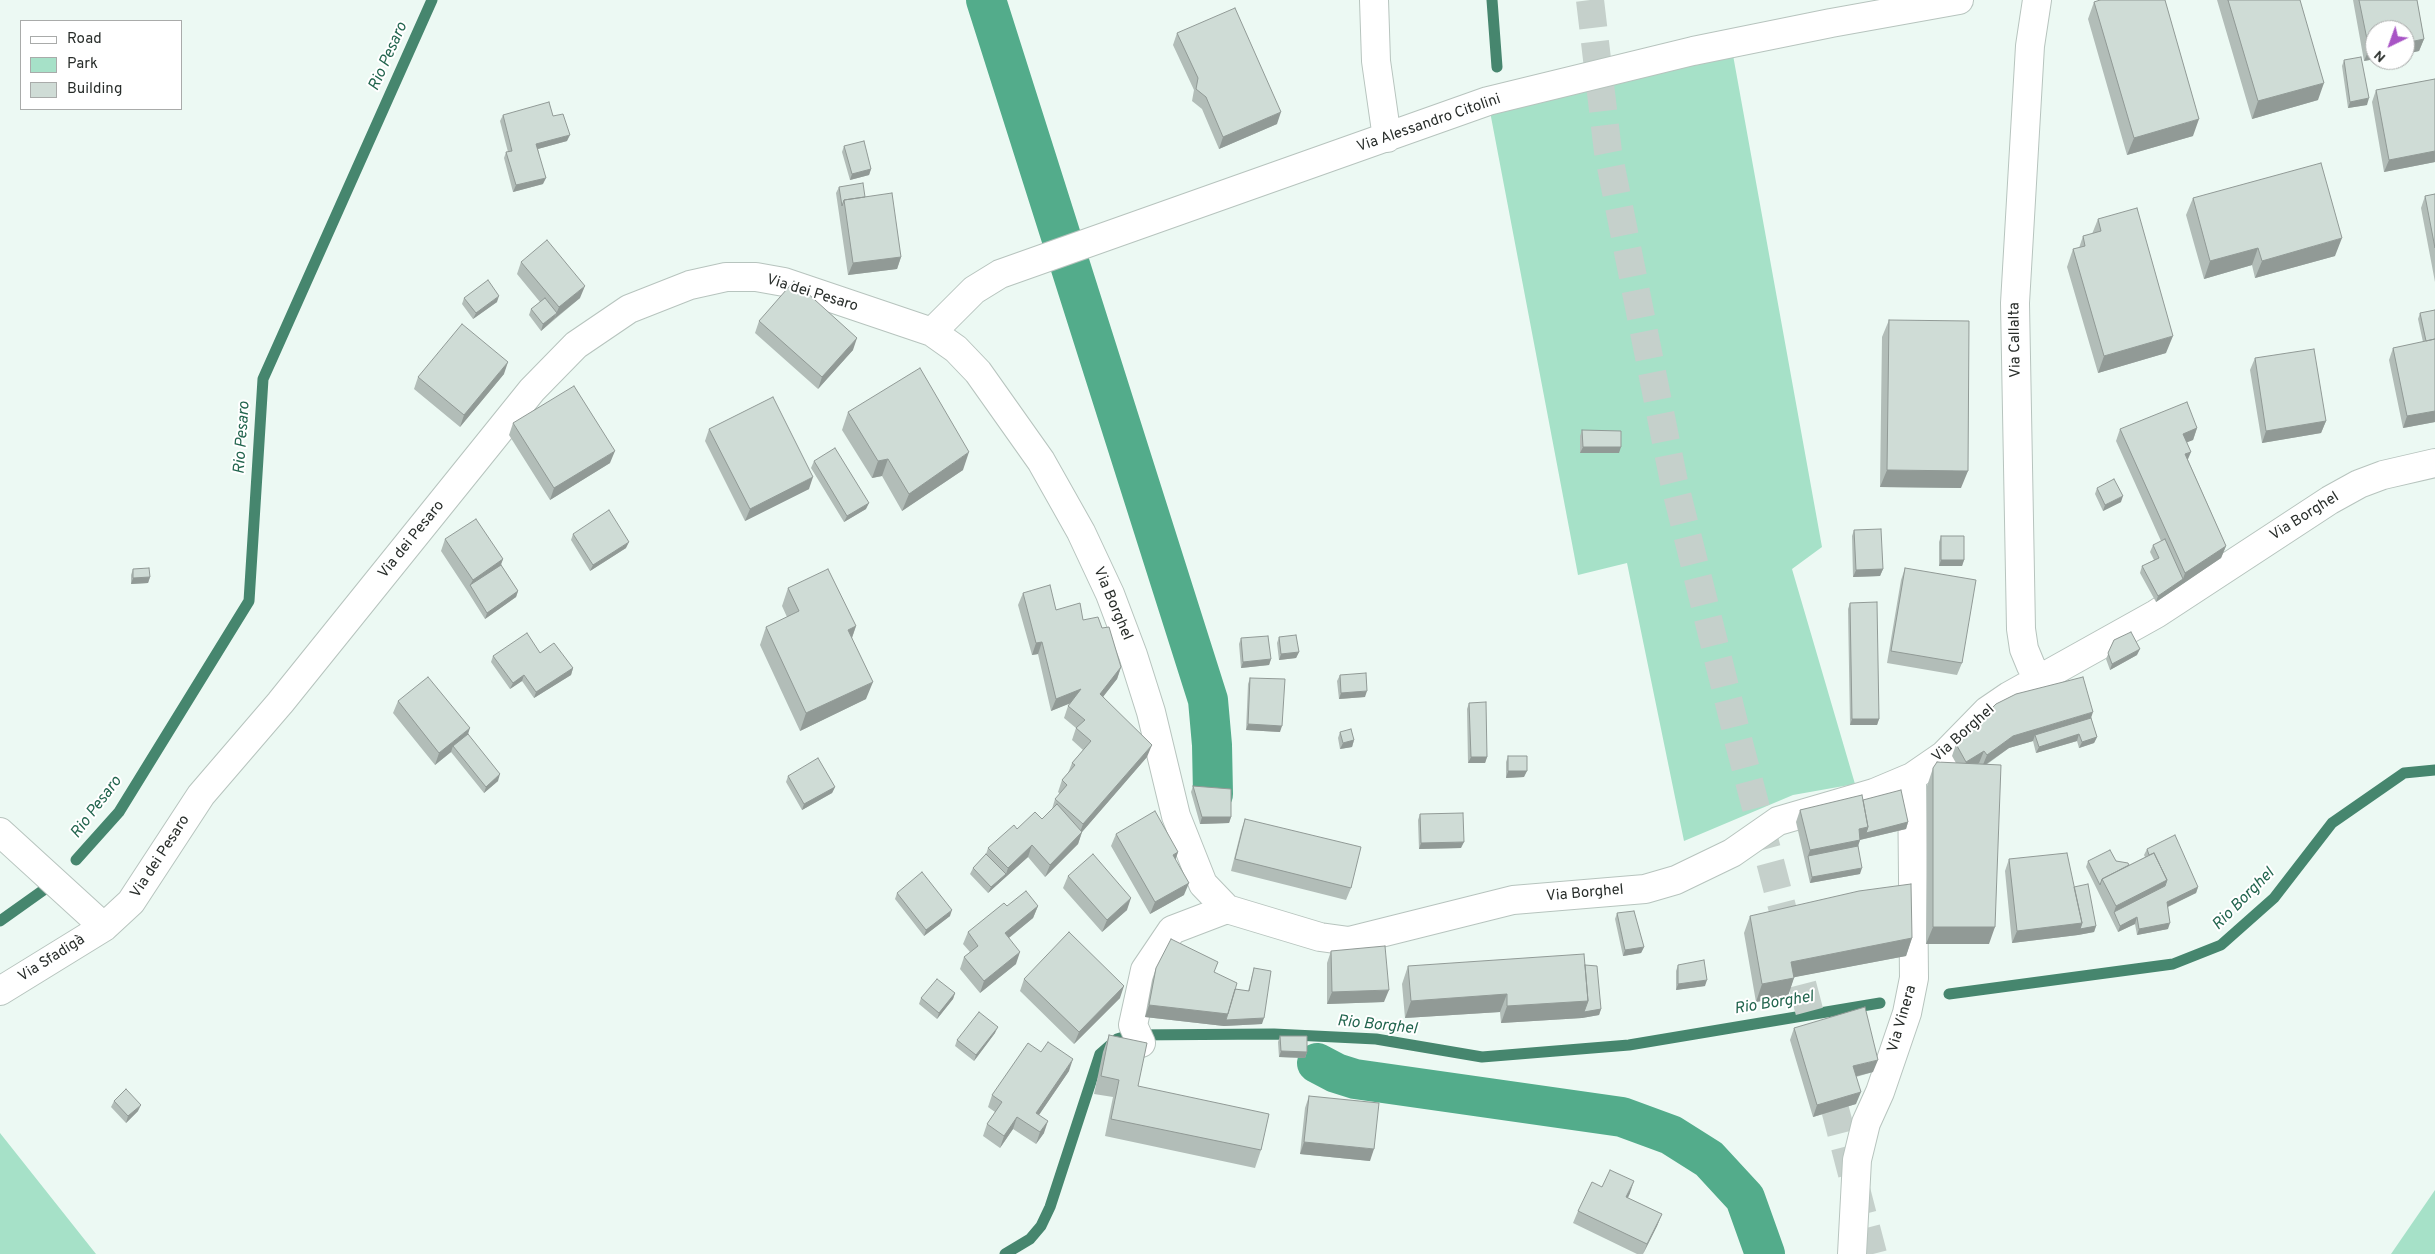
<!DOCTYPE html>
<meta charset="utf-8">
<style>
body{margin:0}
#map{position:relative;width:2435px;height:1254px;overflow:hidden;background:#ecf9f3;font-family:Overpass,sans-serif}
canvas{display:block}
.legend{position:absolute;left:20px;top:20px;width:162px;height:90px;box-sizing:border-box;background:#fff;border:1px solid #a9abaa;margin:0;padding:6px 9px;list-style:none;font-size:15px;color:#282d2a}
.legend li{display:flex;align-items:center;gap:10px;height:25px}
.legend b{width:25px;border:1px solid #a9abaa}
.north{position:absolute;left:2365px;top:20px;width:50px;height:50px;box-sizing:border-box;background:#fff;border:1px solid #a9abaa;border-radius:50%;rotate:222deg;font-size:14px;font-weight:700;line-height:20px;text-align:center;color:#282d2a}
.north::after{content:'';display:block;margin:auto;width:18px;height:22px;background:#a855c5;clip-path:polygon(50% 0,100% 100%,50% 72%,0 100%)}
</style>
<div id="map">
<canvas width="2435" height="1254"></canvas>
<ul class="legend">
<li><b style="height:6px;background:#fff"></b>Road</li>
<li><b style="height:14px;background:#a6e1c8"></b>Park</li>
<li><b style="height:14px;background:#cfdcd6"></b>Building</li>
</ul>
<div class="north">N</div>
</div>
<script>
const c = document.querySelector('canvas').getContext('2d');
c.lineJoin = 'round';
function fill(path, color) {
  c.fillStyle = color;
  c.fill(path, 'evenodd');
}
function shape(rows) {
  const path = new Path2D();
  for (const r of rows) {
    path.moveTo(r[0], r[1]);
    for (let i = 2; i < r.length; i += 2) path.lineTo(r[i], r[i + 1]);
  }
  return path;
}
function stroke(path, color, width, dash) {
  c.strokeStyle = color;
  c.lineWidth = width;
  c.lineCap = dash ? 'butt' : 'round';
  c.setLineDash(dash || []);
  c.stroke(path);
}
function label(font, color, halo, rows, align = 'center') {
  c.font = font + ' Overpass,sans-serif';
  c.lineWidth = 4;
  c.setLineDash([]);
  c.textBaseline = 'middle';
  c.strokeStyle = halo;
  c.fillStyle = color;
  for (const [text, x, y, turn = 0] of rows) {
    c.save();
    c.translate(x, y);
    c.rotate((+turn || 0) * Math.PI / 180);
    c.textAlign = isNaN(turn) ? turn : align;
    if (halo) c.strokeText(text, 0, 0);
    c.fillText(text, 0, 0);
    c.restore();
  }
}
fill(shape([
 [1731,44,1822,547,1792,569,1855,784,1793,795,1684,841,1627,563,1578,575,1488,101],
 [0,1133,96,1254,0,1254],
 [2435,1190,2435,1254,2391,1254]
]), '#a6e1c8');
stroke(shape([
 [1492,0,1497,67],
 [76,860,119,812,249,601,263,379,432,0],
 [0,921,52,884],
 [1949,994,2173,964,2221,945,2274,898,2332,823,2404,773,2435,770],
 [1005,1254,1030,1239,1041,1226,1050,1207,1100,1054,1117,1039,1130,1035,1274,1034,1376,1039,1482,1057,1629,1045,1880,1003]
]), '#46866e', 11);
stroke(shape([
 [986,0,1208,700,1212,745,1213,794],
 [1317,1063,1336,1073,1355,1079,1622,1117,1671,1135,1709,1159,1745,1198,1765,1254]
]), '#53ac8b', 40);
stroke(shape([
 [1590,0,1608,152,1674,482,1739,743,1873,1254]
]), '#c5d0cb', 28, [28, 14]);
const minor = shape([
 [1374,0,1376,61,1387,138],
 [2037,0,2030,46,2015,303,2021,629,2024,649,2031,666,2039,678],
 [932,332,974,290,1000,274,1488,101,1693,51,1831,23,1959,0],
 [0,832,104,927],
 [0,991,104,927,131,902,201,795,280,703,532,390,576,345,629,309,690,285,726,277,756,277,784,282,932,332,956,349,978,372,1041,461,1081,532,1110,594,1133,655,1151,712,1176,816,1203,884,1227,909],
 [1141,1043,1133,1025,1145,970,1172,930,1227,909,1320,937,1349,941,1513,900,1645,889,1676,880,1732,853,1778,821,1874,793,1912,777,1944,755,1987,711,2009,696,2156,614,2330,500,2359,484,2383,475,2435,463],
 [1852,1254,1857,1160,1866,1123,1880,1092,1907,1013,1914,978,1912,777]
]);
stroke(minor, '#b7c4be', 30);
stroke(minor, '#fff', 28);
fill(shape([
 [2217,0,2300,0,2318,100,2252,119],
 [2353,0,2417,0,2424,39,2419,51,2405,54,2405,30,2375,59,2364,61],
 [2094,2,2193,136,2127,155,2088,19],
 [1177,33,1277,124,1219,149,1202,109,1192,101,1194,90,1173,45],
 [2344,60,2367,105,2348,108,2342,66],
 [2435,79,2435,162,2384,172,2372,102,2376,90],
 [503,115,553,116,567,141,538,149,543,184,513,192,504,158,506,152,508,152,500,121],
 [844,146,871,169,869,175,850,180,842,152],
 [839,187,865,197,901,257,897,269,848,275,836,193],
 [2435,194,2435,282,2421,208,2425,196],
 [2193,198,2335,256,2255,278,2252,265,2204,279,2186,215],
 [2098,219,2166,353,2098,373,2067,267,2073,249,2079,248,2083,236,2092,234],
 [521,262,580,298,541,331,529,315,531,309,540,302,517,274],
 [464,298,497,302,473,319,462,304],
 [2435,310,2435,422,2403,428,2389,360,2393,348,2423,342,2418,319,2420,313],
 [1889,320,1961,488,1880,487,1882,337],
 [759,321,853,350,818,389,755,333],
 [2255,358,2326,421,2321,433,2262,443,2250,370],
 [504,374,460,427,414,389,418,377],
 [848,412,963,470,902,511,882,476,872,478,842,430],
 [513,423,610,463,550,500,509,435],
 [2197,428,2193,440,2186,442,2188,460,2226,546,2221,558,2156,602,2140,573,2142,566,2154,560,2150,552,2153,545,2161,541,2116,441,2120,429],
 [709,429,809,489,745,521,705,441],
 [1582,430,1619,453,1580,453,1580,436],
 [814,461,866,509,844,522,811,468],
 [2097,488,2121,502,2103,511,2095,494],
 [1854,530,1883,569,1880,576,1853,577,1852,536],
 [573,534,626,548,590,571,571,540],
 [1941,536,1964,560,1962,566,1939,566,1939,542],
 [445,539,503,559,501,565,518,591,516,597,485,619,468,592,441,551],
 [1905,568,1962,663,1957,675,1887,663,1901,580],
 [133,569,150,577,148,583,131,584,131,575],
 [788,588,856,626,852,638,866,699,800,731,760,645,766,627,787,617,782,606],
 [1023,593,1056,610,1102,628,1121,667,1117,679,1103,696,1147,757,1082,832,1078,844,1045,877,1028,857,988,893,970,874,973,868,986,854,988,848,1017,829,1042,819,1052,809,1055,799,1060,794,1058,792,1062,780,1068,773,1072,763,1083,750,1072,740,1076,728,1064,718,1068,706,1070,703,1051,711,1038,654,1032,655,1018,605],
 [1850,603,1879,719,1877,725,1850,725,1848,609],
 [1279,637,1299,652,1296,658,1279,660,1277,643],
 [1241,638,1271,659,1269,665,1241,668,1239,644],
 [2114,640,2137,655,2110,670,2106,659],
 [540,653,573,668,571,675,534,698,522,681,510,689,491,662,493,656],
 [1340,675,1365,697,1339,699,1337,681],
 [1250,678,1280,732,1246,730,1248,684],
 [398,701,498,781,484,793,451,752,435,765,393,713],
 [1469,703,1487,757,1485,763,1468,763,1467,709],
 [2091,718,2097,737,2094,743,2079,748,2077,741,2036,753,2033,741,2009,748,1986,765,1989,944,1926,944,1927,786,1933,768,1956,763,1952,756,1956,744],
 [1340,732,1354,740,1352,747,1340,749,1338,738],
 [1508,756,1524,777,1506,778,1506,762],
 [788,776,835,787,832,793,802,810,786,782],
 [1193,786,1231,817,1229,823,1200,824,1191,792],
 [1863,800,1908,822,1906,829,1860,840,1858,846,1860,874,1810,883,1796,822,1800,810],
 [1420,814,1461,848,1419,849,1418,820],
 [1245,819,1351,888,1346,900,1231,871,1241,831],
 [1116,834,1178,852,1175,860,1184,895,1150,914,1111,846],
 [2147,849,2198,887,2196,893,2168,907,2168,929,2137,935,2135,924,2118,932,2086,867,2088,861,2116,861,2129,865,2145,857,2144,855],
 [2009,859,2074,887,2096,926,2094,932,2078,935,2012,943,2005,871],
 [1068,876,1127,910,1102,932,1063,888],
 [897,893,950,916,924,936,895,899],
 [1007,906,1038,906,1033,918,1009,938,1016,964,980,993,960,969,964,957,970,952,963,944,968,932],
 [1617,913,1644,947,1641,953,1623,956,1615,919],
 [1750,916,1912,938,1906,956,1794,977,1788,996,1756,1002,1744,933],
 [1331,951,1384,1002,1327,1004,1327,963],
 [1585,965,1601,1009,1599,1015,1582,1018,1501,1023,1500,1012,1405,1018,1402,984,1408,966],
 [1678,965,1705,986,1676,990,1676,971],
 [1156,968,1214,972,1235,989,1248,991,1254,968,1262,1024,1224,1026,1145,1017,1152,980],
 [1024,979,1120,998,1074,1044,1020,991],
 [955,993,953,999,937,1019,919,1004,921,998],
 [1794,1028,1873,1072,1856,1077,1856,1104,1813,1117,1790,1040],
 [995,1033,974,1061,955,1046,957,1040],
 [1109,1035,1138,1086,1261,1150,1255,1168,1105,1136,1113,1097,1094,1094,1103,1052],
 [1280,1036,1307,1052,1305,1058,1279,1057,1278,1042],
 [1069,1071,1039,1115,1044,1133,1036,1144,1013,1129,1000,1148,983,1136,987,1124,995,1112,988,1107,992,1095],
 [1309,1096,1370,1161,1300,1154,1305,1108],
 [114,1101,138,1111,126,1123,111,1107],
 [1602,1187,1630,1193,1628,1198,1662,1214,1657,1226,1643,1254,1637,1254,1573,1223,1578,1211]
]), '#b2bdb8');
fill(shape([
 [2424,39,2419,51,2405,54,2405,43],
 [2375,48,2375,59,2364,61,2369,49],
 [2324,83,2318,100,2252,119,2258,101],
 [2369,98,2367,105,2348,108,2350,102],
 [1281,112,1277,124,1219,149,1223,137],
 [2199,119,2193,136,2127,155,2134,138],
 [570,135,567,141,534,150,536,144],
 [2435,151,2435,162,2384,172,2389,160],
 [871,169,869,175,850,180,852,174],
 [546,178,543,184,513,192,516,185],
 [2342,238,2335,256,2255,278,2262,261],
 [2258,248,2252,265,2204,279,2210,261],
 [901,257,897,269,848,275,853,263],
 [585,286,580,298,554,319,559,307],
 [499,296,497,302,473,319,476,313],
 [557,313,554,319,541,331,543,324],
 [2173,336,2166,353,2098,373,2104,356],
 [857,338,853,350,818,389,822,377],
 [508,362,504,374,460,427,464,415],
 [2435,411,2435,422,2403,428,2407,416],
 [2326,421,2321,433,2262,443,2266,431],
 [2197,428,2193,440,2178,446,2183,434],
 [1583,447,1621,447,1619,453,1580,453],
 [615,451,610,463,550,500,554,488],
 [969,452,963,470,902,511,909,494],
 [2191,452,2186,464,2185,454],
 [888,459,882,476,872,478,878,461],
 [1887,470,1968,471,1961,488,1880,487],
 [813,477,809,489,745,521,750,509],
 [2123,496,2121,502,2103,511,2105,505],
 [869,503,866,509,844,522,847,516],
 [629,542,626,548,590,571,593,565],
 [2226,546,2221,558,2156,602,2158,596,2183,579,2185,573],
 [503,559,498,571,470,585,473,580],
 [1941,560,1964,560,1962,566,1939,566],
 [1883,569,1880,576,1853,577,1856,570],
 [150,577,148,583,131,584,133,578],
 [518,591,516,597,485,619,487,613],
 [856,626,850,643,848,630],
 [1042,642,1038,654,1032,655,1036,643],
 [2140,649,2137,655,2110,670,2112,664],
 [1299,652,1296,658,1279,660,1281,654],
 [1271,659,1269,665,1241,668,1243,662],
 [1121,667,1117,679,1096,706,1100,694],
 [573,668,571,675,534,698,536,692],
 [524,675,522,681,510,689,513,683],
 [873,682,866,699,800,731,806,713],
 [1081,689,1076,701,1051,711,1056,699],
 [1367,691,1365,697,1339,699,1341,693],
 [2093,712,2089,724,2035,735,2033,741,2009,748,1982,767,1987,755,2013,736],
 [1852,719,1879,719,1877,725,1850,725],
 [1248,724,1282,726,1280,732,1246,730],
 [470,728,466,740,453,746,451,752,435,765,439,753],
 [2079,734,2077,741,2036,753,2039,747],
 [2097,737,2094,743,2079,748,2082,742],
 [1354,740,1352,747,1340,749,1343,743],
 [1152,745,1147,757,1082,832,1078,844,1045,877,1050,865,1079,835,1083,824],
 [1984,751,1979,763,1962,774,1966,762],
 [1471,757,1487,757,1485,763,1468,763],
 [1508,771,1527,771,1524,777,1506,778],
 [500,774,498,781,484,793,486,787],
 [835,787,832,793,802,810,804,804],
 [1202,817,1231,817,1229,823,1200,824],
 [1908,822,1906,829,1855,841,1859,829,1868,827],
 [1860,840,1856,852,1808,856,1806,862,1810,850],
 [1464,842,1461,848,1419,849,1421,843],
 [1032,845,1028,857,988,893,991,887,1006,874,1008,868],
 [1178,852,1174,864,1173,855],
 [1862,868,1860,874,1810,883,1812,877],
 [2167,880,2162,892,2114,912,2116,906],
 [1189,883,1184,895,1150,914,1155,902],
 [2198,887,2196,893,2165,908,2167,902],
 [1131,898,1127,910,1102,932,1107,920],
 [1038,906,1033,918,1000,945,1005,933],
 [952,910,950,916,924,936,926,930],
 [2137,917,2135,924,2118,932,2120,926],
 [2082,923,2096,926,2094,932,2078,935,2012,943,2017,931],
 [2170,923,2168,929,2137,935,2139,929],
 [1933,927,1995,927,1989,944,1926,944],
 [1912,938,1906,956,1785,979,1791,962],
 [1644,947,1641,953,1623,956,1625,950],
 [1020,952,1016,964,980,993,984,981],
 [1794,978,1788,996,1756,1002,1762,984],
 [1707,980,1705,986,1676,990,1678,984],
 [1124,986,1120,998,1074,1044,1079,1032],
 [1389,990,1384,1002,1327,1004,1332,992],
 [955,993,953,999,937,1019,939,1013],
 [1507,994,1500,1012,1405,1018,1411,1001],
 [1588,1001,1601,1009,1599,1015,1582,1018,1501,1023,1507,1006],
 [1149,1005,1228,1014,1224,1026,1145,1017],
 [1264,1018,1262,1024,1224,1026,1226,1020],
 [998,1027,995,1033,974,1061,976,1055],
 [1281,1051,1307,1052,1305,1058,1279,1057],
 [1073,1059,1069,1071,1032,1125,1036,1113],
 [1878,1060,1873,1072,1849,1078,1853,1066],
 [1861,1092,1856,1104,1813,1117,1817,1105],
 [141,1105,138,1111,126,1123,128,1116],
 [1017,1117,1013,1129,1000,1148,1004,1136],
 [1048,1121,1044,1133,1036,1144,1040,1132],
 [1304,1142,1374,1149,1370,1161,1300,1154],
 [1634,1181,1630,1193,1622,1209,1626,1197],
 [1662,1214,1657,1226,1643,1254,1647,1244]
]), '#919a96');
const building = shape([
 [2100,0,2165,0,2199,119,2134,138,2094,2,2100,0],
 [2228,0,2300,0,2324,83,2258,101,2228,0],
 [2359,0,2417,0,2424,39,2405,43,2405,30,2375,30,2375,48,2369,49,2359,0],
 [1235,8,1281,112,1223,137,1206,97,1196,89,1198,78,1177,33,1235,8],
 [2361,57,2369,98,2350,102,2344,60,2361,57],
 [2435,79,2435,151,2389,160,2376,90,2435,79],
 [549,102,553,116,563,114,570,135,536,144,546,178,516,185,506,152,512,151,503,115,549,102],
 [864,141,871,169,852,174,844,146,864,141],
 [2321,163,2342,238,2262,261,2258,248,2210,261,2193,198,2321,163],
 [863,183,865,197,844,200,842,206,839,187,863,183],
 [892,193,901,257,853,263,844,200,892,193],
 [2435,194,2435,248,2425,196,2435,194],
 [2137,208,2173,336,2104,356,2073,249,2085,246,2083,236,2101,231,2098,219,2137,208],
 [547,240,585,286,559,307,521,262,547,240],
 [488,280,499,296,476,313,464,298,488,280],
 [794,281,857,338,822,377,759,321,794,281],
 [545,298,557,313,543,324,531,309,545,298],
 [2435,310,2435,339,2426,341,2420,313,2435,310],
 [1889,320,1969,321,1968,471,1887,470,1889,320],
 [462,324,508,362,464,415,418,377,462,324],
 [2435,339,2435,411,2407,416,2393,348,2435,339],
 [2314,349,2326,421,2266,431,2255,358,2314,349],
 [920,368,969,452,909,494,888,459,878,461,848,412,920,368],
 [574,386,615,451,554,488,513,423,574,386],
 [773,397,813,477,750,509,709,429,773,397],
 [2187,402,2197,428,2183,434,2191,452,2185,454,2226,546,2185,573,2120,429,2187,402],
 [1582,430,1621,431,1621,447,1583,447,1582,430],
 [835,448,869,503,847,516,814,461,835,448],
 [2114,479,2123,496,2105,505,2097,488,2114,479],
 [609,510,629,542,593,565,573,534,609,510],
 [476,519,503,559,473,580,445,539,476,519],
 [1881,529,1883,569,1856,570,1854,530,1881,529],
 [1941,536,1964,536,1964,560,1941,560,1941,536],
 [2165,539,2183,579,2158,596,2142,566,2159,558,2153,545,2165,539],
 [501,565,518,591,487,613,470,585,501,565],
 [149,568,150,577,133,578,133,569,149,568],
 [1905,568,1976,580,1962,663,1891,651,1905,568],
 [828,569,856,626,848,630,873,682,806,713,766,627,799,611,788,588,828,569],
 [1050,585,1056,610,1080,603,1083,620,1098,617,1102,628,1109,627,1121,667,1100,694,1152,745,1083,824,1055,799,1067,785,1062,780,1075,765,1072,763,1091,741,1076,728,1085,720,1068,706,1081,689,1056,699,1042,642,1036,643,1023,593,1050,585],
 [1877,602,1879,719,1852,719,1850,603,1877,602],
 [2131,632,2140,649,2112,664,2108,653,2114,640,2131,632],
 [527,633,540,653,554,643,573,668,536,692,524,675,513,683,493,656,527,633],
 [1296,635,1299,652,1281,654,1279,637,1296,635],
 [1268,636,1271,659,1243,662,1241,638,1268,636],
 [1366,673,1367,691,1341,693,1340,675,1366,673],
 [428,677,470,728,439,753,398,701,428,677],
 [2083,677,2093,712,2013,736,1987,755,1984,751,1966,762,1956,744,1996,704,2016,694,2083,677],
 [1250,678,1285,679,1282,726,1248,724,1250,678],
 [1486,702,1487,757,1471,757,1469,703,1486,702],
 [2091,718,2097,737,2082,742,2079,734,2039,747,2035,735,2091,718],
 [1351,729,1354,740,1343,743,1340,732,1351,729],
 [468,734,500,774,486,787,453,746,468,734],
 [1508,756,1527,756,1527,771,1508,771,1508,756],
 [818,758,835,787,804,804,788,776,818,758],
 [1937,762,2001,765,1995,927,1933,927,1933,768,1937,762],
 [1193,786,1231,789,1231,817,1202,817,1193,786],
 [1901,790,1908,822,1866,833,1868,827,1863,800,1901,790],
 [1862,795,1868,827,1859,829,1860,840,1810,850,1800,810,1862,795],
 [1057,804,1082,832,1050,865,1032,845,1008,868,988,848,1014,825,1017,829,1035,812,1042,819,1057,804],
 [1155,811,1178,852,1173,855,1189,883,1155,902,1116,834,1155,811],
 [1463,813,1464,842,1421,843,1420,814,1463,813],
 [1245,819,1361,847,1351,888,1235,859,1245,819],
 [2175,835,2198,887,2167,902,2170,923,2139,929,2137,917,2120,926,2114,912,2165,886,2167,880,2154,853,2149,855,2147,849,2175,835],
 [1858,846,1862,868,1812,877,1808,856,1858,846],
 [2110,850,2116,861,2128,863,2129,865,2102,879,2100,885,2088,861,2110,850],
 [2067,853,2082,923,2017,931,2009,859,2067,853],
 [2154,853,2167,880,2116,906,2102,879,2154,853],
 [986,854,1006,874,991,887,973,868,986,854],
 [1093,854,1131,898,1107,920,1068,876,1093,854],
 [922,872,952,910,926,930,897,893,922,872],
 [1911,884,1912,938,1791,962,1794,978,1762,984,1750,916,1859,891,1911,884],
 [2088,884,2096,926,2080,929,2082,923,2074,887,2088,884],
 [1026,891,1038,906,1005,933,1020,952,984,981,964,957,978,946,968,932,1004,903,1007,906,1026,891],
 [1634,911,1644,947,1625,950,1617,913,1634,911],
 [1069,932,1124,986,1079,1032,1024,979,1069,932],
 [1171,939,1218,962,1214,972,1237,983,1228,1014,1149,1005,1156,968,1171,939],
 [1385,946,1389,990,1332,992,1331,951,1385,946],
 [1584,954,1588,1001,1507,1006,1507,994,1411,1001,1408,966,1584,954],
 [1704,960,1707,980,1678,984,1678,965,1704,960],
 [1585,965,1597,966,1601,1009,1584,1012,1588,1001,1585,965],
 [1254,968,1271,971,1264,1018,1226,1020,1235,989,1249,991,1254,968],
 [937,979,955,993,939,1013,921,998,937,979],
 [1865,1007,1878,1060,1853,1066,1861,1092,1817,1105,1794,1028,1865,1007],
 [979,1012,998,1027,976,1055,957,1040,979,1012],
 [1109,1035,1147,1043,1138,1086,1269,1114,1261,1150,1111,1119,1119,1080,1101,1076,1109,1035],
 [1280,1036,1307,1036,1307,1052,1281,1051,1280,1036],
 [1048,1042,1073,1059,1036,1113,1048,1121,1040,1132,1017,1117,1004,1136,987,1124,1002,1102,992,1095,1028,1043,1041,1052,1048,1042],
 [126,1089,141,1105,128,1116,114,1101,126,1089],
 [1309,1096,1379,1103,1374,1149,1304,1142,1309,1096],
 [1610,1170,1634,1181,1626,1197,1662,1214,1647,1244,1578,1211,1592,1182,1602,1187,1610,1170]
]);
fill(building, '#cfdcd6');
stroke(building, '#919a96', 1);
label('15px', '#282d2a', '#fff', [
 ["Via Alessandro Citolini",1429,124,-19],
 ["Via dei Pesaro",812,294,17],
 ["Via Callalta",2016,340,-91],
 ["Via Borghel",2305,517,-32],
 ["Via dei Pesaro",412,540,-51],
 ["Via Borghel",1112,604,67],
 ["Via Borghel",1964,734,-42],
 ["Via dei Pesaro",161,857,-57],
 ["Via Borghel",1585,894,-5],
 ["Via Sfadigà",52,959,-32],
 ["Via Vinera",1903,1019,-74]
]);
label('italic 16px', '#22654e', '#fff', [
 ["Rio Pesaro",389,57,-66],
 ["Rio Pesaro",243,438,-86],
 ["Rio Pesaro",97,808,-53],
 ["Rio Borghel",2244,900,-45],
 ["Rio Borghel",1774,1004,-9],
 ["Rio Borghel",1377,1026,6]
]);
</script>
